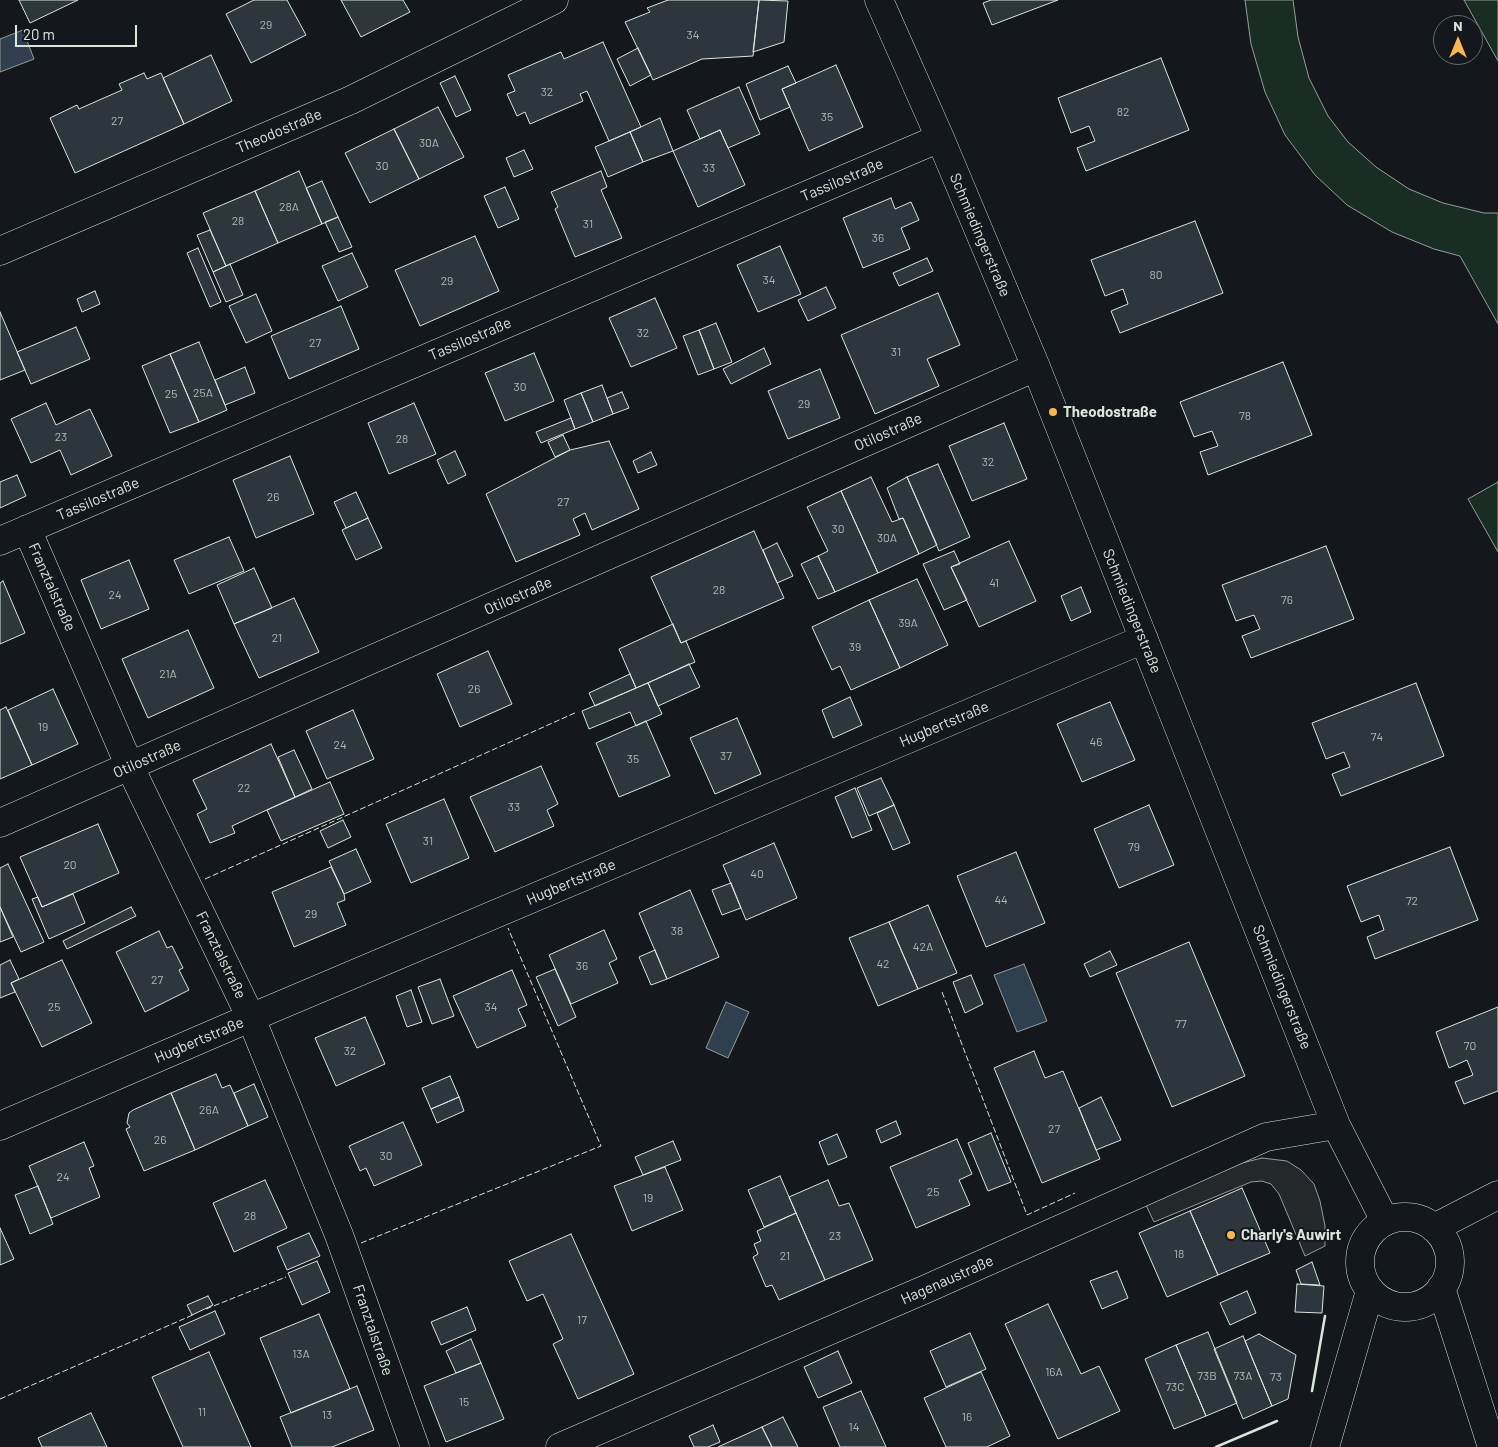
<!DOCTYPE html>
<meta charset="utf-8">
<style>
body{margin:0}
#map{position:relative;width:1498px;height:1447px;overflow:hidden;background:#14181c;font-family:Barlow,sans-serif}
canvas{display:block}
.north{position:absolute;left:1433px;top:15px;width:50px;height:50px;box-sizing:border-box;background:#14181c;border:1px solid #626a69;border-radius:50%;rotate:0deg;font-size:14px;font-weight:700;line-height:20px;text-align:center;color:#d8e6dc}
.north::after{content:'';display:block;margin:auto;width:18px;height:22px;background:#ffb74d;clip-path:polygon(50% 0,100% 100%,50% 72%,0 100%)}
.scale{position:absolute;left:15px;top:25px;width:122px;height:22px;box-sizing:border-box;border:2px solid #d8e6dc;border-top:0;padding-left:6px;font-size:15px;line-height:18px;white-space:nowrap;color:#d8e6dc;-webkit-text-stroke:4px #14181c;paint-order:stroke}
</style>
<div id="map">
<canvas width="1498" height="1447"></canvas>
<div class="north">N</div>
<div class="scale">20 m</div>
</div>
<script>
const c = document.querySelector('canvas').getContext('2d');
c.lineJoin = 'round';
function fill(path, color) {
  c.fillStyle = color;
  c.fill(path, 'evenodd');
}
function shape(rows) {
  const path = new Path2D();
  for (const r of rows) {
    if (r.length === 3) {
      path.moveTo(r[0] + r[2], r[1]);
      path.arc(r[0], r[1], r[2], 0, 2 * Math.PI);
      continue;
    }
    path.moveTo(r[0], r[1]);
    for (let i = 2; i < r.length; i += 2) path.lineTo(r[i], r[i + 1]);
  }
  return path;
}
function stroke(path, color, width, dash) {
  c.strokeStyle = color;
  c.lineWidth = width;
  c.lineCap = dash ? 'butt' : 'round';
  c.setLineDash(dash || []);
  c.stroke(path);
}
function label(font, color, halo, rows, align = 'center') {
  c.font = font + ' Barlow,sans-serif';
  c.lineWidth = 4;
  c.setLineDash([]);
  c.textBaseline = 'middle';
  c.strokeStyle = halo;
  c.fillStyle = color;
  for (const [text, x, y, turn = 0] of rows) {
    c.save();
    c.translate(x, y);
    c.rotate((+turn || 0) * Math.PI / 180);
    c.textAlign = isNaN(turn) ? turn : align;
    if (halo) c.strokeText(text, 0, 0);
    c.fillText(text, 0, 0);
    c.restore();
  }
}
const green = shape([
 [1245,0,1293,0,1298,37,1309,78,1328,116,1348,142,1376,167,1409,189,1443,203,1484,213,1498,213,1498,324,1460,256,1434,249,1392,232,1347,205,1315,175,1285,135,1265,92,1251,44,1245,0],
 [1464,0,1498,0,1498,61,1464,0],
 [1498,482,1498,552,1468,499,1498,482]
]);
fill(green, '#1a2d24');
stroke(green, '#939e99', 1);
const parking = shape([
 [1262,1158,1287,1161,1301,1170,1314,1184,1320,1201,1325,1226,1325,1246,1305,1256,1279,1194,1271,1184,1262,1181,1251,1182,1154,1222,1145,1203,1242,1163,1262,1158]
]);
fill(parking, '#24282b');
stroke(parking, '#939e99', 1);
const water = shape([
 [23,30,34,59,0,72,0,39,23,30],
 [1024,964,1047,1021,1017,1032,994,975,1024,964],
 [726,1002,749,1012,728,1058,706,1048,726,1002]
]);
fill(water, '#2f3f4d');
stroke(water, '#939e99', 1);
const building = shape([
 [19,0,78,0,30,23,19,0],
 [254,0,287,0,306,35,251,63,226,14,254,0],
 [341,0,403,0,410,12,361,37,341,0],
 [668,0,759,0,753,56,702,59,653,80,625,22,650,12,647,8,668,0],
 [759,0,788,1,784,42,753,52,759,0],
 [991,0,1058,0,992,25,983,3,991,0],
 [603,42,641,127,609,141,587,91,580,94,583,101,530,124,525,112,517,116,507,94,515,91,508,75,561,52,564,59,603,42],
 [638,48,651,75,630,86,617,59,638,48],
 [211,55,232,101,184,124,163,78,211,55],
 [1161,58,1189,130,1086,171,1077,148,1095,141,1089,126,1071,133,1058,98,1161,58],
 [836,65,863,127,809,151,782,89,836,65],
 [788,66,796,83,782,89,790,107,760,120,746,84,788,66],
 [144,73,147,79,161,73,184,124,75,173,50,118,77,105,79,109,122,90,119,84,144,73],
 [455,76,471,110,456,117,440,83,455,76],
 [739,87,760,134,728,148,720,130,700,139,687,110,739,87],
 [438,107,464,157,419,179,394,129,438,107],
 [660,118,673,151,643,162,630,132,660,118],
 [394,129,419,179,370,203,345,153,394,129],
 [720,130,745,185,698,207,673,151,720,130],
 [630,132,643,162,608,177,595,147,630,132],
 [524,150,533,169,514,177,506,158,524,150],
 [299,171,322,224,278,243,255,191,299,171],
 [601,171,607,187,601,190,622,238,575,257,555,209,558,207,551,192,601,171],
 [322,181,338,217,322,224,306,188,322,181],
 [505,187,519,219,498,228,484,196,505,187],
 [255,191,278,243,226,266,203,213,255,191],
 [891,198,895,209,911,202,919,220,901,228,910,249,863,268,843,218,891,198],
 [338,217,352,247,339,252,325,222,338,217],
 [1195,221,1223,293,1120,333,1111,311,1128,304,1123,289,1105,296,1091,260,1195,221],
 [210,230,226,266,213,272,197,235,210,230],
 [475,236,499,291,420,326,395,270,475,236],
 [780,246,801,294,758,312,737,265,780,246],
 [198,248,221,302,210,307,187,253,198,248],
 [352,253,368,287,338,301,322,266,352,253],
 [927,258,933,271,899,286,893,273,927,258],
 [230,264,243,295,226,302,213,272,230,264],
 [826,287,836,308,808,321,798,300,826,287],
 [95,291,100,304,82,312,77,299,95,291],
 [938,293,960,345,927,359,939,386,875,414,841,335,938,293],
 [256,294,272,331,246,343,229,306,256,294],
 [655,298,677,348,631,367,609,318,655,298],
 [341,306,359,349,289,379,271,336,341,306],
 [0,312,25,370,0,380,0,312],
 [716,323,732,362,714,369,699,330,716,323],
 [76,327,90,359,31,384,17,352,76,327],
 [699,330,714,369,698,375,683,336,699,330],
 [199,342,227,410,199,422,170,354,199,342],
 [764,348,771,364,731,384,723,369,764,348],
 [534,353,554,401,505,421,485,373,534,353],
 [170,354,199,422,170,433,142,366,170,354],
 [1283,362,1312,435,1208,475,1200,452,1218,446,1212,431,1194,437,1180,402,1283,362],
 [245,367,255,393,225,405,215,380,245,367],
 [820,369,840,418,788,439,768,391,820,369],
 [602,385,613,414,593,422,581,393,602,385],
 [622,392,629,408,613,414,607,398,622,392],
 [581,393,593,422,575,429,564,400,581,393],
 [46,403,56,425,90,409,112,456,71,475,60,450,31,463,11,419,46,403],
 [414,403,436,454,389,474,368,423,414,403],
 [571,418,575,429,541,443,536,432,571,418],
 [1004,423,1027,479,972,501,949,446,1004,423],
 [563,435,570,450,555,457,548,442,563,435],
 [609,441,639,509,592,530,585,513,573,519,580,535,516,562,486,494,570,450,609,441],
 [455,451,466,475,448,484,437,460,455,451],
 [651,452,657,465,638,473,633,461,651,452],
 [290,456,314,514,256,538,233,480,290,456],
 [938,464,970,537,939,551,907,477,938,464],
 [17,475,26,496,0,508,0,482,17,475],
 [871,477,892,522,903,518,919,554,878,573,841,491,871,477],
 [907,477,937,545,919,554,903,518,899,519,887,488,907,477],
 [841,491,878,573,835,592,818,556,828,551,807,507,841,491],
 [356,492,368,518,346,528,334,502,356,492],
 [368,518,382,548,356,560,342,530,368,518],
 [754,531,784,598,681,643,651,577,754,531],
 [229,537,244,571,189,594,174,560,229,537],
 [1009,541,1036,601,979,627,951,567,1009,541],
 [777,543,793,576,777,583,763,550,777,543],
 [1326,546,1354,619,1251,658,1242,636,1260,629,1254,615,1236,621,1222,585,1326,546],
 [954,551,960,564,951,567,967,600,944,610,923,564,954,551],
 [818,556,835,592,818,599,801,564,818,556],
 [129,560,149,609,101,629,81,580,129,560],
 [254,568,272,608,234,624,217,585,254,568],
 [917,579,948,645,900,668,869,600,917,579],
 [3,581,25,633,0,644,0,583,3,581],
 [1081,587,1091,612,1071,621,1061,596,1081,587],
 [294,598,319,652,259,678,234,624,294,598],
 [869,600,900,668,851,690,840,666,832,670,812,627,869,600],
 [673,624,681,643,686,641,695,662,636,688,619,649,673,624],
 [188,630,214,688,148,718,122,659,188,630],
 [488,651,512,704,460,727,437,674,488,651],
 [689,664,700,687,658,706,648,683,689,664],
 [630,674,636,688,595,706,589,693,630,674],
 [648,683,662,714,636,726,630,712,589,729,582,711,648,683],
 [1416,683,1444,756,1341,796,1332,774,1350,767,1344,752,1326,759,1312,723,1416,683],
 [53,689,78,744,32,765,8,710,53,689],
 [850,697,862,725,833,738,822,710,850,697],
 [1110,702,1135,760,1082,782,1057,724,1110,702],
 [6,707,32,765,0,779,0,710,6,707],
 [353,710,374,759,327,779,306,731,353,710],
 [737,718,761,774,715,794,690,738,737,718],
 [646,721,670,776,619,797,596,743,646,721],
 [271,744,295,797,232,826,235,833,210,843,197,814,207,809,193,780,271,744],
 [294,750,312,789,295,797,278,757,294,750],
 [541,766,558,804,547,810,554,826,495,852,470,797,541,766],
 [881,778,894,805,869,816,857,788,881,778],
 [330,782,344,814,281,841,267,810,330,782],
 [855,788,872,830,852,838,835,797,855,788],
 [444,799,469,858,411,883,386,824,444,799],
 [894,805,910,843,893,850,877,813,894,805],
 [1149,805,1174,865,1119,888,1094,829,1149,805],
 [343,820,351,837,328,848,320,831,343,820],
 [98,824,119,873,42,907,20,857,98,824],
 [774,843,797,898,746,920,723,865,774,843],
 [1450,847,1478,920,1375,959,1367,937,1384,930,1379,915,1361,922,1347,886,1450,847],
 [356,849,371,882,344,894,329,861,356,849],
 [1016,852,1045,923,986,947,957,876,1016,852],
 [8,864,44,942,21,952,0,907,0,868,8,864],
 [331,867,344,894,345,900,337,903,346,925,294,947,272,892,331,867],
 [731,883,741,908,722,915,712,890,731,883],
 [690,890,719,957,667,979,639,913,690,890],
 [73,894,85,923,49,939,32,899,38,897,42,907,73,894],
 [928,905,957,973,918,989,889,922,928,905],
 [0,907,13,937,0,942,0,907],
 [131,907,136,916,67,949,63,941,131,907],
 [889,922,918,989,878,1006,849,938,889,922],
 [604,930,617,959,609,963,618,983,571,1004,549,955,604,930],
 [159,931,167,948,172,946,183,968,179,970,189,990,145,1012,116,952,159,931],
 [1189,942,1245,1076,1172,1107,1116,973,1189,942],
 [655,950,667,979,651,985,639,957,655,950],
 [1110,951,1117,965,1090,977,1084,964,1110,951],
 [10,960,19,979,11,983,15,992,0,998,0,965,10,960],
 [62,960,92,1023,42,1047,11,983,62,960],
 [555,969,576,1017,558,1026,536,977,555,969],
 [512,970,527,1005,518,1009,526,1026,477,1048,453,996,512,970],
 [971,975,983,1004,965,1013,953,982,971,975],
 [440,979,454,1016,432,1024,418,987,440,979],
 [411,990,422,1022,407,1027,396,996,411,990],
 [1498,1007,1498,1091,1464,1104,1455,1082,1473,1075,1467,1060,1449,1068,1436,1032,1498,1007],
 [365,1017,385,1064,336,1086,315,1038,365,1017],
 [1034,1051,1045,1078,1063,1071,1100,1159,1042,1183,994,1068,1034,1051],
 [216,1074,222,1088,230,1085,248,1126,195,1150,171,1093,216,1074],
 [450,1076,459,1097,431,1109,422,1088,450,1076],
 [254,1084,268,1117,248,1126,234,1093,254,1084],
 [171,1093,195,1150,144,1171,126,1129,130,1127,127,1123,129,1113,133,1110,171,1093],
 [459,1097,464,1111,437,1123,431,1109,459,1097],
 [1101,1097,1121,1140,1096,1150,1079,1108,1101,1097],
 [896,1121,901,1134,881,1143,876,1130,896,1121],
 [403,1122,422,1165,374,1186,366,1168,360,1171,349,1146,403,1122],
 [991,1133,1011,1182,988,1191,968,1143,991,1133],
 [837,1134,847,1157,828,1165,819,1142,837,1134],
 [957,1139,972,1174,959,1180,970,1205,916,1228,890,1167,957,1139],
 [673,1141,681,1160,643,1175,635,1157,673,1141],
 [84,1142,94,1166,89,1168,100,1197,51,1218,29,1166,84,1142],
 [665,1167,683,1210,632,1231,614,1186,665,1167],
 [780,1176,796,1213,764,1227,748,1190,780,1176],
 [265,1180,287,1228,234,1252,213,1203,265,1180],
 [828,1180,839,1206,849,1203,873,1260,825,1280,789,1197,828,1180],
 [38,1186,53,1224,30,1234,15,1195,38,1186],
 [1242,1188,1270,1253,1218,1275,1190,1211,1242,1188],
 [1190,1211,1218,1275,1167,1297,1139,1233,1190,1211],
 [796,1213,825,1280,779,1300,772,1285,766,1287,753,1257,758,1254,754,1244,761,1241,757,1231,796,1213],
 [0,1228,14,1259,0,1265,0,1228],
 [309,1233,320,1256,287,1270,277,1247,309,1233],
 [571,1234,634,1374,578,1399,553,1344,563,1339,543,1294,527,1301,509,1261,571,1234],
 [317,1261,330,1292,302,1305,288,1273,317,1261],
 [1312,1262,1320,1285,1301,1284,1296,1270,1312,1262],
 [1117,1271,1128,1298,1102,1309,1090,1281,1117,1271],
 [1297,1284,1324,1286,1322,1313,1295,1312,1297,1284],
 [1247,1291,1256,1313,1230,1325,1220,1303,1247,1291],
 [208,1296,213,1305,192,1315,187,1305,208,1296],
 [1048,1304,1081,1374,1099,1366,1120,1411,1058,1439,1005,1324,1048,1304],
 [467,1307,476,1330,441,1345,431,1322,467,1307],
 [215,1311,225,1334,190,1350,179,1327,215,1311],
 [319,1314,350,1389,291,1413,260,1338,319,1314],
 [1208,1332,1237,1403,1206,1416,1176,1345,1208,1332],
 [970,1333,986,1369,946,1387,930,1351,970,1333],
 [1259,1334,1296,1355,1288,1399,1272,1406,1245,1341,1259,1334],
 [1243,1336,1272,1406,1243,1419,1214,1349,1243,1336],
 [471,1339,481,1363,456,1373,446,1351,471,1339],
 [1176,1345,1206,1416,1174,1429,1145,1359,1176,1345],
 [838,1351,852,1383,818,1398,804,1367,838,1351],
 [209,1352,251,1447,183,1447,152,1377,209,1352],
 [481,1363,504,1419,446,1442,424,1386,481,1363],
 [981,1372,1010,1436,987,1447,946,1447,924,1398,981,1372],
 [357,1386,374,1430,332,1447,292,1447,280,1417,357,1386],
 [861,1391,886,1447,840,1447,823,1407,861,1391],
 [91,1413,107,1447,42,1447,38,1438,91,1413],
 [783,1417,798,1447,772,1447,762,1427,783,1417],
 [713,1425,720,1442,708,1447,694,1447,689,1436,713,1425],
 [762,1427,772,1447,718,1447,762,1427]
]);
fill(building, '#2c363c');
stroke(building, '#d8e6dc', 1);
const minor = shape([
 [879,0,940,138,1036,367,1336,1125,1385,1221],
 [0,251,351,100,554,0],
 [27,529,130,767,251,1018,339,1235,415,1447],
 [0,541,940,138],
 [0,823,1036,367],
 [0,1126,236,1024,1144,639],
 [1405,1262,45],
 [1434,1228,1498,1195],
 [1441,1288,1492,1447],
 [560,1447,926,1289,1266,1137,1336,1125],
 [1325,1447,1370,1291]
]);
stroke(minor, '#d8e6dc', 29);
stroke(minor, '#14181c', 28);
stroke(shape([
 [205,879,577,712],
 [942,992,1027,1215,1075,1193],
 [361,1243,601,1146,508,928],
 [206,1309,286,1277],
 [0,1399,195,1314]
]), '#d8e6dc', 1, [6, 2.5]);
stroke(shape([
 [1312,1391,1325,1316],
 [1216,1447,1277,1421]
]), '#d8e6dc', 2.5);
for (const [x, y, r, color] of [
 [1053,412,5,"#ffb74d"],
 [1231,1235,5,"#ffb74d"]
]) {
  const dot = new Path2D();
  dot.arc(x, y, r, 0, 2 * Math.PI);
  c.fillStyle = color;
  c.fill(dot);
  stroke(dot, '#14181c', 2);
}
label('12px', '#adbab4', null, [
 ["29",266,25],
 ["34",693,35],
 ["32",547,92],
 ["82",1123,112],
 ["35",827,117],
 ["27",117,121],
 ["30A",429,143],
 ["30",382,166],
 ["33",709,168],
 ["28A",289,207],
 ["28",238,221],
 ["31",588,224],
 ["36",878,238],
 ["80",1156,275],
 ["34",769,280],
 ["29",447,281],
 ["32",643,333],
 ["27",315,343],
 ["31",896,352],
 ["30",520,387],
 ["25A",203,393],
 ["25",171,394],
 ["29",804,404],
 ["78",1245,416],
 ["23",61,437],
 ["28",402,439],
 ["32",988,462],
 ["26",273,497],
 ["27",563,502],
 ["30",838,529],
 ["30A",887,538],
 ["41",994,583],
 ["28",719,590],
 ["24",115,595],
 ["76",1287,600],
 ["39A",908,623],
 ["21",277,638],
 ["39",855,647],
 ["21A",168,674],
 ["26",474,689],
 ["19",43,727],
 ["74",1377,737],
 ["46",1096,742],
 ["24",340,745],
 ["37",726,756],
 ["35",633,759],
 ["22",244,788],
 ["33",514,807],
 ["31",428,841],
 ["79",1134,847],
 ["20",70,865],
 ["40",757,874],
 ["44",1001,900],
 ["72",1412,901],
 ["29",311,914],
 ["38",677,931],
 ["42A",923,947],
 ["42",883,964],
 ["36",582,966],
 ["27",157,980],
 ["25",54,1007],
 ["34",491,1007],
 ["77",1181,1024],
 ["70",1470,1046],
 ["32",350,1051],
 ["26A",209,1110],
 ["27",1054,1129],
 ["26",160,1140],
 ["30",386,1156],
 ["24",63,1177],
 ["25",933,1192],
 ["19",648,1198],
 ["28",250,1216],
 ["23",835,1236],
 ["18",1179,1254],
 ["21",785,1256],
 ["17",582,1320],
 ["13A",301,1354],
 ["16A",1054,1372],
 ["73B",1207,1376],
 ["73A",1243,1376],
 ["73",1276,1377],
 ["73C",1175,1387],
 ["15",464,1402],
 ["11",202,1412],
 ["13",327,1415],
 ["16",967,1417],
 ["14",854,1427]
]);
label('15px', '#d8e6dc', '#14181c', [
 ["Theodostraße",279,131,-23],
 ["Tassilostraße",842,180,-23],
 ["Schmiedingerstraße",980,235,67],
 ["Tassilostraße",470,339,-23],
 ["Otilostraße",888,432,-24],
 ["Tassilostraße",98,499,-23],
 ["Franztalstraße",52,587,66],
 ["Otilostraße",518,596,-24],
 ["Schmiedingerstraße",1132,611,68],
 ["Hugbertstraße",944,724,-23],
 ["Otilostraße",147,759,-24],
 ["Hugbertstraße",571,882,-23],
 ["Franztalstraße",221,955,64],
 ["Schmiedingerstraße",1282,987,68],
 ["Hugbertstraße",199,1040,-23],
 ["Hagenaustraße",947,1280,-24],
 ["Franztalstraße",373,1330,71]
]);
label('bold 15px', '#d8e6dc', '#14181c', [
 ["Theodostraße",1063,412],
 ["Charly's Auwirt",1241,1235]
], 'left');
</script>
